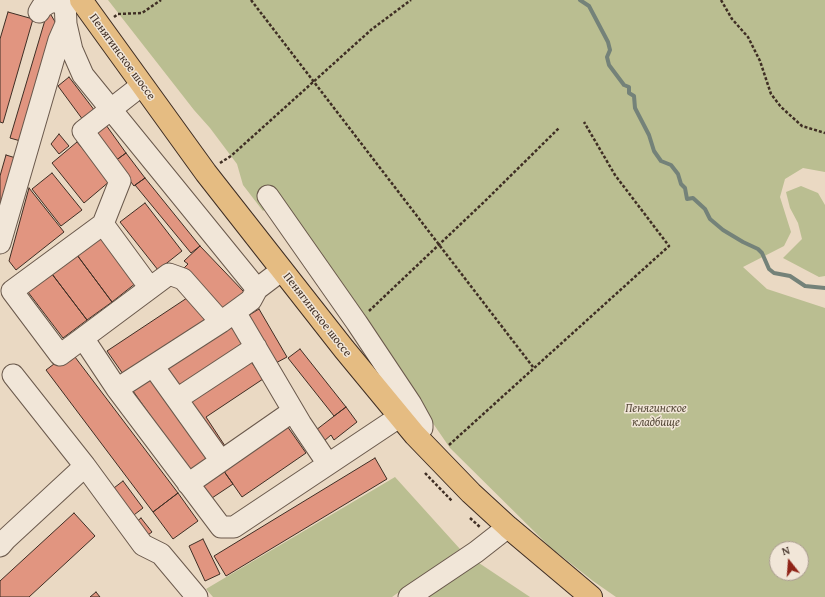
<!DOCTYPE html>
<meta charset="utf-8">
<style>
body{margin:0}
#map{position:relative;width:825px;height:597px;overflow:hidden;background:#ead9c3;font-family:"Gentium Book Plus",serif}
canvas{display:block}
.north{position:absolute;left:769px;top:541px;width:40px;height:40px;box-sizing:border-box;background:#f1e6d8;border:1px solid #aa9c90;border-radius:50%;rotate:343deg;font-size:11px;font-weight:700;line-height:16px;text-align:center;color:#3f2e24}
.north::after{content:'';display:block;margin:auto;width:14px;height:18px;background:#8f2418;clip-path:polygon(50% 0,100% 100%,50% 72%,0 100%)}
</style>
<div id="map">
<canvas width="825" height="597"></canvas>
<div class="north">N</div>
</div>
<script>
const c = document.querySelector('canvas').getContext('2d');
c.lineJoin = 'round';
function fill(path, color) {
  c.fillStyle = color;
  c.fill(path, 'evenodd');
}
function shape(rows) {
  const path = new Path2D();
  for (const r of rows) {
    path.moveTo(r[0], r[1]);
    for (let i = 2; i < r.length; i += 2) path.lineTo(r[i], r[i + 1]);
  }
  return path;
}
function stroke(path, color, width, dash) {
  c.strokeStyle = color;
  c.lineWidth = width;
  c.lineCap = dash ? 'butt' : 'round';
  c.setLineDash(dash || []);
  c.stroke(path);
}
function label(font, color, halo, rows, align = 'center') {
  c.font = font + ' "Gentium Book Plus",serif';
  c.lineWidth = 3;
  c.setLineDash([]);
  c.textBaseline = 'middle';
  c.strokeStyle = halo;
  c.fillStyle = color;
  for (const [text, x, y, turn = 0] of rows) {
    c.save();
    c.translate(x, y);
    c.rotate((+turn || 0) * Math.PI / 180);
    c.textAlign = isNaN(turn) ? turn : align;
    if (halo) c.strokeText(text, 0, 0);
    c.fillText(text, 0, 0);
    c.restore();
  }
}
fill(shape([
 [108,0,825,0,825,172,803,168,785,179,780,197,791,232,784,246,743,267,767,289,825,308,825,597,616,597,593,581,550,547,450,448,359,316,268,207,263,211,243,185,237,164,210,128,194,110],
 [777,549,801,549,801,573,777,573],
 [801,186,818,193,825,205,825,276,819,277,783,258,802,239,798,223,790,208,786,192],
 [395,477,460,549,392,597,213,597,206,589],
 [479,563,530,597,428,597]
]), '#babe91');
stroke(shape([
 [580,0,589,6,608,42,610,50,607,57,609,65,624,85,629,87,629,93,634,96,635,108,649,135,654,151,661,161,671,165,678,174,681,184,685,188,687,199,693,198,705,209,710,219,723,230,743,242,758,249,762,253,769,269,774,273,790,276,805,286,825,288]
]), '#748279', 4);
const building = shape([
 [48,10,57,25,24,142,10,138,48,10],
 [8,12,33,19,3,123,0,122,0,39,8,12],
 [69,77,95,111,83,120,58,86,69,77],
 [106,125,126,153,115,161,95,133,106,125],
 [59,134,69,146,59,154,51,144,59,134],
 [77,142,110,181,84,203,52,163,77,142],
 [126,153,145,178,134,186,115,161,126,153],
 [6,155,19,159,0,223,0,176,6,155],
 [52,173,82,210,61,226,32,189,52,173],
 [145,178,200,246,191,253,135,185,145,178],
 [29,188,64,232,16,270,9,261,29,188],
 [145,203,182,251,158,270,120,222,145,203],
 [102,237,136,283,112,302,77,255,102,237],
 [200,246,244,292,224,311,184,268,188,264,184,261,200,246],
 [77,255,112,302,87,320,52,274,77,255],
 [52,274,87,320,63,338,28,292,52,274],
 [190,296,206,320,123,374,107,351,190,296],
 [259,309,287,357,274,364,246,317,259,309],
 [233,323,246,344,177,390,164,369,233,323],
 [300,349,346,407,334,416,288,358,300,349],
 [66,355,70,361,75,357,178,493,153,512,46,370,66,355],
 [250,360,263,379,206,417,227,449,219,455,184,403,250,360],
 [155,376,212,458,191,473,133,391,155,376],
 [346,407,357,422,334,440,331,435,324,441,316,430,346,407],
 [285,423,306,453,242,497,221,467,285,423],
 [375,458,387,479,226,576,214,556,375,458],
 [221,467,233,484,209,500,197,483,221,467],
 [123,481,143,508,130,518,110,491,123,481],
 [178,493,198,521,173,539,153,512,178,493],
 [74,513,95,536,29,597,0,597,0,581,74,513],
 [141,518,152,532,145,537,135,523,141,518],
 [203,539,220,574,205,581,189,546,203,539],
 [96,592,100,597,90,597,96,592]
]);
fill(building, '#e19580');
stroke(building, '#3f2e24', 1);
const minor = shape([
 [65,0,66,24,72,50,83,75,257,289,282,270],
 [39,12,42,7,50,2,64,2],
 [268,196,357,323,411,404,422,424,422,428,415,435],
 [103,224,120,181,83,131,142,85],
 [0,243,59,40,66,24],
 [257,289,251,300,221,322,117,389,221,527,234,527,399,417],
 [235,312,301,424,328,464],
 [83,338,60,355,12,291,103,224,150,288],
 [153,366,221,461],
 [13,375,85,466,143,545,161,554,197,597],
 [117,389,83,338,169,274,183,279,221,322],
 [177,399,256,347],
 [188,484,293,411],
 [0,546,6,539,85,466],
 [409,597,476,552,508,527]
]);
const major = shape([
 [81,0,206,173,344,349,415,435,471,493,508,527,591,597]
]);
stroke(minor, '#6a594c', 23);
stroke(major, '#3f2e24', 24);
stroke(shape([
 [251,0,533,367],
 [721,0,732,19,748,37,760,61,771,94,781,107,802,126,825,133],
 [114,17,118,14,142,13,161,0],
 [220,163,231,156,372,29,411,0],
 [369,311,484,202,559,128],
 [449,445,669,246,615,175,584,122],
 [425,473,452,501],
 [470,518,481,528]
]), '#3f2e24', 2.5, [3, 2]);
stroke(minor, '#f1e6d8', 21);
stroke(major, '#e5bc82', 22);
label('12px', '#3f2e24', '#f1e6d8', [
 ["Пенягинское шоссе",122,57,54],
 ["Пенягинское шоссе",317,315,52]
]);
label('italic 12px', '#584b3a', '#f1e6d8', [
 ["Пенягинское",656,409],
 ["кладбище",656,423]
]);
</script>
